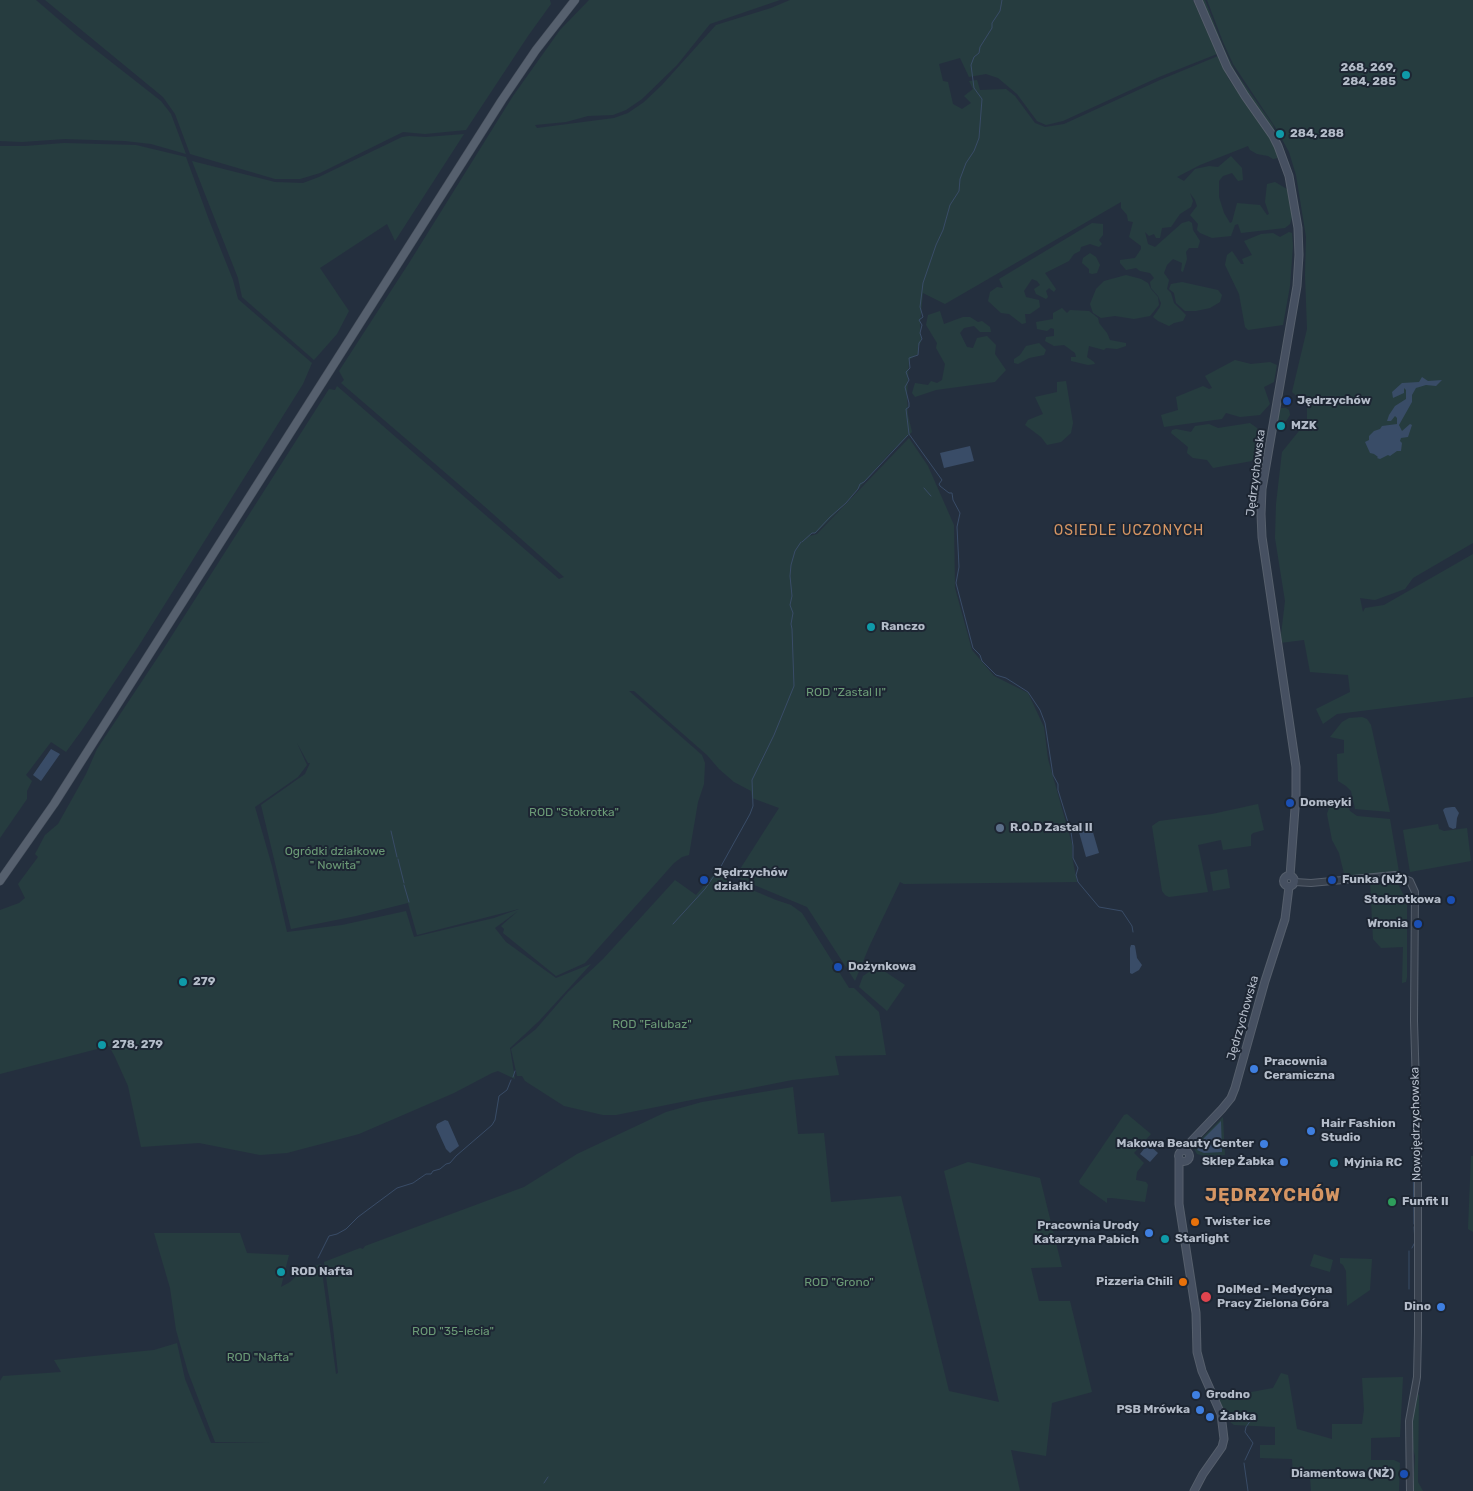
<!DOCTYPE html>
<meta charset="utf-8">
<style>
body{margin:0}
canvas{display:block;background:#242f3e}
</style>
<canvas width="1473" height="1491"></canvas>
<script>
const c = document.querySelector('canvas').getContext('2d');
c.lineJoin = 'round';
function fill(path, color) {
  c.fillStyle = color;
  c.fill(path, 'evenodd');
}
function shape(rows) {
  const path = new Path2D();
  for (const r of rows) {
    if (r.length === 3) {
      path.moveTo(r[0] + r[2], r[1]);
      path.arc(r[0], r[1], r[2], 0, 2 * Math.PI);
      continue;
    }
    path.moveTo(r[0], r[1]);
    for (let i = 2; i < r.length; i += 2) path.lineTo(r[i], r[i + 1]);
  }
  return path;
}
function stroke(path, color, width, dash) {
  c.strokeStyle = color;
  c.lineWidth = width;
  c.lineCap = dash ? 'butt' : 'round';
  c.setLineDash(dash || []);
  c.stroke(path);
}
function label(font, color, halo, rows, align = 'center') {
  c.font = font + ' Rubik,sans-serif';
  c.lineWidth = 4;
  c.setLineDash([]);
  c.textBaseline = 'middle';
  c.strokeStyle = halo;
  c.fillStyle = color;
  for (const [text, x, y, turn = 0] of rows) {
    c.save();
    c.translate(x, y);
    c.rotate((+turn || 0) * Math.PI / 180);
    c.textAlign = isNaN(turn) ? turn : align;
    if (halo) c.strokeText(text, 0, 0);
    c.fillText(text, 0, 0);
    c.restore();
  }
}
fill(shape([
 [0,0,36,0,78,36,161,101,171,114,186,154,151,144,125,141,65,139,22,142,0,141],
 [45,0,550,0,551,4,528,36,466,130,425,134,403,132,320,173,300,179,275,179,190,154,175,114,163,97],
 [589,0,780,0,710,24,677,65,642,99,626,110,613,115,588,116,566,122,535,125,537,128,614,118,628,113,644,102,662,85,716,25,771,8,790,0,1193,0,1217,54,1159,77,1063,121,1046,125,1037,121,1017,94,998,78,986,74,969,77,960,58,939,64,943,81,948,82,953,104,962,109,971,103,964,96,973,89,969,81,977,80,980,90,1006,89,1015,96,1035,123,1045,127,1064,124,1160,80,1218,56,1228,78,1275,145,1278,158,1273,159,1268,156,1257,154,1250,150,1248,146,1200,165,1177,177,1184,181,1195,169,1209,166,1218,167,1231,156,1242,168,1243,180,1238,181,1232,173,1223,176,1219,181,1219,197,1224,213,1230,223,1232,222,1237,203,1260,205,1267,215,1269,214,1265,202,1267,184,1275,182,1287,189,1293,214,1290,224,1285,228,1241,233,1238,224,1235,225,1231,236,1212,238,1200,233,1197,230,1198,224,1190,215,1197,206,1195,200,1190,193,1193,201,1191,207,1180,214,1171,227,1162,228,1160,238,1156,238,1154,234,1149,236,1145,232,1148,244,1155,247,1182,223,1189,221,1192,223,1193,230,1200,241,1198,248,1189,248,1186,252,1187,259,1183,272,1181,271,1182,263,1173,259,1167,265,1164,273,1169,280,1167,289,1171,293,1174,303,1186,315,1183,321,1174,323,1169,326,1158,321,1153,317,1160,307,1161,303,1158,296,1151,288,1150,282,1154,278,1150,273,1140,271,1136,268,1126,270,1120,263,1120,260,1135,258,1141,249,1141,246,1129,237,1133,222,1128,221,1127,215,1121,208,1121,202,945,304,923,293,920,323,921,342,918,347,918,354,909,360,907,396,908,415,912,432,888,455,847,502,816,533,812,533,810,536,817,534,909,438,928,466,954,525,955,588,972,650,994,676,1028,693,1044,727,1048,759,1072,844,1072,856,1077,882,904,884,900,882,869,947,855,981,807,907,735,877,779,808,752,798,751,791,734,782,719,769,707,755,634,691,629,691,702,755,705,763,704,784,698,802,689,855,682,857,674,863,585,963,556,976,503,933,504,929,501,926,518,911,495,928,506,942,556,978,591,964,539,1021,510,1048,515,1079,498,1071,492,1073,454,1093,359,1134,287,1153,260,1155,199,1143,141,1147,128,1086,115,1057,109,1046,0,1074,0,910,19,903,25,898,18,884,38,857,35,854,45,835,58,824,86,774,97,749,164,648,329,389,335,390,337,386,559,579,564,577,484,506,341,383,344,380,339,371,409,263,513,96,560,30],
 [297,743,308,763,310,763,305,774,261,805,291,929,356,916,408,903,417,935,519,909,494,918,414,937,406,911,342,925,287,932,272,866,255,807,298,777,307,765],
 [1200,0,1205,0,1224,48,1235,71,1273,125,1275,132,1233,73],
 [1207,0,1473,0,1473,543,1413,578,1405,589,1375,600,1360,598,1363,612,1365,608,1384,605,1473,554,1473,697,1337,714,1323,724,1316,709,1350,692,1348,675,1310,672,1304,640,1280,643,1285,601,1275,538,1276,504,1282,452,1307,421,1307,406,1292,392,1307,329,1305,275,1306,237,1296,175,1289,152,1277,130,1233,64,1223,42],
 [464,134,395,241,387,224,320,268,349,311,337,334,314,360,242,297,238,278,192,161,275,182,303,183,319,177,402,137,409,136,426,137],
 [64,143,136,145,186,157,209,220,233,280,238,299,312,363,303,384,138,647,82,730,66,752,51,742,26,775,32,781,27,791,27,799,0,838,0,146,25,146],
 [1092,223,1103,224,1103,235,1099,240,1102,244,1099,247,1090,244,1081,247,1080,251,1074,254,1069,261,1045,273,1056,289,1054,292,1049,288,1046,291,1048,297,1046,299,1036,294,1034,289,1040,285,1037,281,1032,279,1024,291,1026,297,1039,300,1040,307,1030,314,1025,314,1026,323,1022,324,1009,314,1001,313,988,301,990,292,997,287,1003,288,999,279],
 [1289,232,1292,233,1293,246,1290,286,1283,325,1248,330,1245,327,1239,294,1225,265,1227,255,1232,251,1241,264,1244,264,1242,259,1252,255,1244,241,1261,234,1273,233,1280,237],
 [1090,253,1096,257,1100,265,1097,273,1092,274,1089,273,1089,269,1082,263,1083,258],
 [1126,275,1141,279,1148,283,1151,289,1158,297,1159,305,1150,316,1134,319,1115,316,1101,318,1093,313,1090,304,1096,289,1104,281],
 [1182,282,1218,290,1222,295,1220,302,1210,308,1196,311,1185,311,1176,303,1174,293,1169,289,1171,284],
 [1062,308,1067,313,1070,310,1089,311,1098,318,1099,323,1107,333,1110,340,1126,343,1126,346,1117,349,1106,348,1104,350,1089,346,1087,357,1094,362,1095,364,1088,365,1071,361,1071,357,1076,357,1075,353,1064,345,1054,346,1045,341,1046,337,1054,336,1054,329,1051,328,1047,331,1037,329,1036,322,1053,319,1053,313],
 [940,311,944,324,963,317,970,317,978,322,982,321,990,327,991,332,980,332,974,326,964,328,960,333,967,347,973,348,977,338,987,336,996,345,995,354,1006,370,995,382,936,390,915,397,912,393,915,383,928,385,931,381,937,383,942,380,945,364,936,348,937,343,926,325,928,315],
 [1039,343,1046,350,1044,355,1029,358,1018,364,1014,363,1014,359,1020,355,1026,346],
 [1235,360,1251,364,1270,362,1277,365,1274,382,1264,387,1270,404,1260,415,1240,417,1226,413,1222,419,1164,427,1161,415,1178,410,1176,397,1203,386,1209,389,1212,388,1205,376],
 [1066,381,1073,423,1071,433,1061,442,1047,445,1041,437,1025,425,1028,420,1043,414,1035,397,1057,392,1057,382],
 [1281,408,1286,408,1289,410,1290,415,1285,423,1282,421,1277,427,1280,429,1276,431,1278,411],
 [1250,423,1257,428,1263,438,1261,448,1252,461,1213,468,1207,460,1193,458,1187,453,1188,447,1171,433,1172,430,1176,429,1191,432,1195,426,1209,424,1218,428],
 [1362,717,1367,719,1371,725,1390,812,1355,809,1351,791,1346,786,1338,781,1337,754,1344,753,1344,740,1330,737,1342,722,1349,718],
 [1346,801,1350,811,1357,816,1390,819,1399,872,1345,878,1339,853,1332,840,1327,814,1331,802],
 [1258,804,1264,830,1253,833,1251,835,1251,846,1223,850,1221,840,1198,845,1208,892,1169,897,1165,895,1162,891,1152,826,1159,821,1212,814],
 [1438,824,1439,829,1444,831,1467,828,1471,861,1410,872,1403,830],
 [1227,869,1230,888,1213,891,1210,872],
 [714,874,776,900,791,905,802,913,849,988,854,988,879,1012,886,1055,835,1056,839,1075,792,1080,616,1115,603,1115,564,1106,525,1081,522,1076,517,1076,511,1049,536,1029,568,992,603,959,675,880,696,895],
 [1395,878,1407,902,1407,977,1406,982,1402,983,1403,947,1381,948,1373,939,1370,881],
 [884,971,905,985,887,1011,859,987,863,976,869,972],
 [793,1087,798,1134,824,1133,831,1202,901,1196,949,1391,999,1402,944,1171,968,1162,1040,1178,1062,1267,1031,1268,1039,1301,1070,1301,1092,1392,1052,1403,1046,1456,1011,1450,1020,1491,0,1491,0,1381,3,1376,61,1372,54,1360,154,1350,177,1343,185,1379,211,1443,269,1443,215,1442,188,1372,176,1330,170,1288,154,1233,240,1233,247,1253,289,1255,281,1287,290,1282,304,1269,321,1264,336,1374,338,1373,333,1327,324,1262,360,1248,363,1249,365,1246,524,1187,577,1154,666,1112,702,1102],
 [1127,1114,1151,1134,1134,1153,1144,1163,1137,1172,1136,1180,1146,1182,1148,1185,1145,1202,1112,1198,1107,1198,1107,1203,1080,1184,1079,1181,1124,1115],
 [1223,1117,1225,1155,1204,1156,1197,1154,1194,1149,1202,1138],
 [1471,1156,1473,1156,1473,1232,1468,1229],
 [1314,1254,1333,1260,1330,1272,1310,1266],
 [1340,1258,1372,1259,1370,1290,1347,1306,1346,1271,1343,1265,1340,1263],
 [1281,1373,1288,1375,1297,1429,1332,1439,1332,1424,1362,1424,1364,1410,1362,1378,1403,1377,1400,1437,1371,1438,1371,1460,1394,1460,1400,1463,1399,1491,1311,1491,1310,1476,1293,1476,1292,1459,1260,1458,1260,1445,1275,1445,1275,1427,1234,1425,1225,1418,1219,1398,1273,1388],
 [1417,1393,1419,1395,1418,1475,1418,1482,1423,1491,1413,1491,1415,1456,1411,1441,1411,1421]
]), '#263c3f');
fill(shape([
 [1422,377,1428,381,1442,380,1436,386,1426,385,1416,388,1412,395,1412,402,1399,425,1402,431,1410,424,1412,425,1408,437,1401,438,1400,441,1402,443,1401,451,1397,451,1390,456,1388,455,1380,459,1377,458,1378,457,1374,454,1370,453,1365,442,1369,440,1369,436,1374,431,1380,429,1382,426,1397,424,1397,418,1395,416,1391,421,1387,421,1389,415,1395,406,1406,399,1406,390,1404,388,1404,393,1393,398,1392,392,1402,383,1419,382],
 [970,446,974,461,944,468,940,453],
 [51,749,60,754,41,781,33,775],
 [1452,807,1455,807,1459,813,1457,818,1456,828,1453,829,1449,827,1443,810,1445,808],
 [1090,822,1099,853,1086,857,1077,825],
 [1131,945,1134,945,1135,946,1137,958,1142,965,1139,970,1132,974,1130,973,1130,948],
 [445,1120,448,1121,459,1146,450,1153,446,1149,436,1127,437,1124],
 [1221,1121,1222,1152,1204,1153,1197,1150,1204,1138],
 [1148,1144,1158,1153,1150,1162,1140,1154]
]), '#394c67');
stroke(shape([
 [1002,0,1000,11,992,23,992,28,980,47,979,53,974,57,971,65,974,88,982,99,979,138,974,151,966,163,960,179,959,191,950,205,943,230,936,245,923,283,920,307,923,317,919,320,922,325,920,333,922,339,919,343,918,355,909,358,910,368,906,372,909,380,905,387,909,403,909,407,906,409,909,434,942,480,939,484,940,486,949,493,952,493,953,500,960,513,957,527,959,567,956,583,973,648,980,655,982,661,996,675,1006,678,1028,692,1040,710,1045,723,1053,775,1058,784,1058,790,1071,832,1073,846,1073,858,1078,868,1076,875,1078,882,1099,907,1122,911,1132,926,1133,932],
 [924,488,931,496],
 [802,542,812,533,815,533,830,517,846,503,858,489,860,484,864,482,908,435],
 [391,831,397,857],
 [398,859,404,883],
 [720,868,750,814,753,806,752,780,774,735,794,686,792,629,791,624,793,613,790,605,792,596,790,576,791,565,795,551,801,542],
 [404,885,409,902],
 [673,924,705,889,716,873],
 [513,1077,515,1071],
 [1413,1141,1413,1150],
 [1413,1155,1414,1224],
 [1412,1248,1415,1242,1414,1227],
 [318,1258,329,1236,337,1234,346,1229,358,1217,397,1188,413,1183,426,1174,431,1174,433,1171,440,1169,446,1164,450,1163,456,1156,492,1125,495,1120,499,1096,507,1090,511,1080],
 [1409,1289,1409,1251],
 [1245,1460,1253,1443,1245,1432,1246,1427,1253,1417],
 [1244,1463,1248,1491],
 [544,1483,548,1477]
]), '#394c67', 1);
const tertiary = shape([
 [1295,882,1311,883,1395,875,1410,881,1415,892,1414,1021,1418,1152,1418,1333,1417,1377,1409,1421,1410,1491]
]);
const secondary = shape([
 [1198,0,1227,67,1245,96,1273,136,1278,146,1289,176,1298,228,1299,255,1297,286,1262,489,1261,514,1262,537,1296,767,1296,795,1290,876],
 [1289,881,5.5],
 [1183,1150,1222,1109,1231,1098,1235,1088,1265,981,1285,919,1289,887],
 [1184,1156,5.5],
 [1179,1159,1179,1204,1196,1313,1197,1352,1202,1371,1221,1414,1224,1439,1222,1447,1203,1474,1194,1491]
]);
const primary = shape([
 [0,881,54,804,502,100,536,50,575,0]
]);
stroke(tertiary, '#565f6c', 8);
stroke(secondary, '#565f6c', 9);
stroke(primary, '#414a57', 9);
stroke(tertiary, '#38414e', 6);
stroke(secondary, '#465061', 7);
stroke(primary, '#56606e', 8);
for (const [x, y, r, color] of [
 [1406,75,5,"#0f9aa8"],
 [1280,134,5,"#0f9aa8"],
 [1287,401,5,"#1a4fb4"],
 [1281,426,5,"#0f9aa8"],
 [871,627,5,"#0f9aa8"],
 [1290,803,5,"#1a4fb4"],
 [1000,828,5,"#5c6f8a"],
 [704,880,5,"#1a4fb4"],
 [1332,880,5,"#1a4fb4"],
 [1451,900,5,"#1a4fb4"],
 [1418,924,5,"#1a4fb4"],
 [838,967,5,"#1a4fb4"],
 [183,982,5,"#0f9aa8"],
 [102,1045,5,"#0f9aa8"],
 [1254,1069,5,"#3f7fe0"],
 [1311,1131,5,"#3f7fe0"],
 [1264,1144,5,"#3f7fe0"],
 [1284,1162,5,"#3f7fe0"],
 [1334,1163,5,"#0f9aa8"],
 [1392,1202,5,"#2e9e5b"],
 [1195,1222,5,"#e8710a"],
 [1149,1233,5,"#3f7fe0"],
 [1165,1239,5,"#0f9aa8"],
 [281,1272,5,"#0f9aa8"],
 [1183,1282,5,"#e8710a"],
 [1206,1297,6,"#e0444e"],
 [1441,1307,5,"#3f7fe0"],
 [1196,1395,5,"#3f7fe0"],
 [1200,1410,5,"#3f7fe0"],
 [1210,1417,5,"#3f7fe0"],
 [1404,1474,5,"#1a4fb4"]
]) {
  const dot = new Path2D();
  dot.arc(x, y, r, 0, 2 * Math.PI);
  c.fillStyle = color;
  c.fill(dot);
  stroke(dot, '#1d2633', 2);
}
label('bold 12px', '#b4bcc9', '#1d2633', [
 ["268, 269,",1396,68,"right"],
 ["284, 285",1396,82,"right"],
 ["284, 288",1290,134],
 ["Jędrzychów",1297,401],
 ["MZK",1291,426],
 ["Ranczo",881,627],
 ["Domeyki",1300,803],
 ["R.O.D Zastal II",1010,828],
 ["Jędrzychów",714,873],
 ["działki",714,887],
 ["Funka (NŻ)",1342,880],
 ["Stokrotkowa",1441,900,"right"],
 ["Wronia",1408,924,"right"],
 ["Dożynkowa",848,967],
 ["279",193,982],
 ["278, 279",112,1045],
 ["Pracownia",1264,1062],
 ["Ceramiczna",1264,1076],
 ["Hair Fashion",1321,1124],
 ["Studio",1321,1138],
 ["Makowa Beauty Center",1254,1144,"right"],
 ["Sklep Żabka",1274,1162,"right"],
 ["Myjnia RC",1344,1163],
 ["Funfit II",1402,1202],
 ["Twister ice",1205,1222],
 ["Pracownia Urody",1139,1226,"right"],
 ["Katarzyna Pabich",1139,1240,"right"],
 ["Starlight",1175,1239],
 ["ROD Nafta",291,1272],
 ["Pizzeria Chili",1173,1282,"right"],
 ["DolMed - Medycyna",1217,1290],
 ["Pracy Zielona Góra",1217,1304],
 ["Dino",1431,1307,"right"],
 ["Grodno",1206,1395],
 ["PSB Mrówka",1190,1410,"right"],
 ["Żabka",1220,1417],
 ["Diamentowa (NŻ)",1394,1474,"right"]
], 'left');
label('12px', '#b4bcc9', '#1d2633', [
 ["Jędrzychowska",1256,473,-83],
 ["Jędrzychowska",1243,1018,-74],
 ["Nowojędrzychowska",1416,1124,-91]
]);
label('12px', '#6b9a76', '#1d2633', [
 ["ROD \"Zastal II\"",846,693],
 ["ROD \"Stokrotka\"",574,813],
 ["Ogródki działkowe",335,852],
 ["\" Nowita\"",335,866],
 ["ROD \"Falubaz\"",652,1025],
 ["ROD \"Grono\"",839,1283],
 ["ROD \"35-lecia\"",453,1332],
 ["ROD \"Nafta\"",260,1358]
]);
c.letterSpacing = '1px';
label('14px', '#d59563', '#1d2633', [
 ["OSIEDLE UCZONYCH",1129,531]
]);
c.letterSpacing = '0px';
c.letterSpacing = '1px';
label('bold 18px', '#d59563', '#1d2633', [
 ["JĘDRZYCHÓW",1273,1196]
]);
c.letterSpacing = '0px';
</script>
